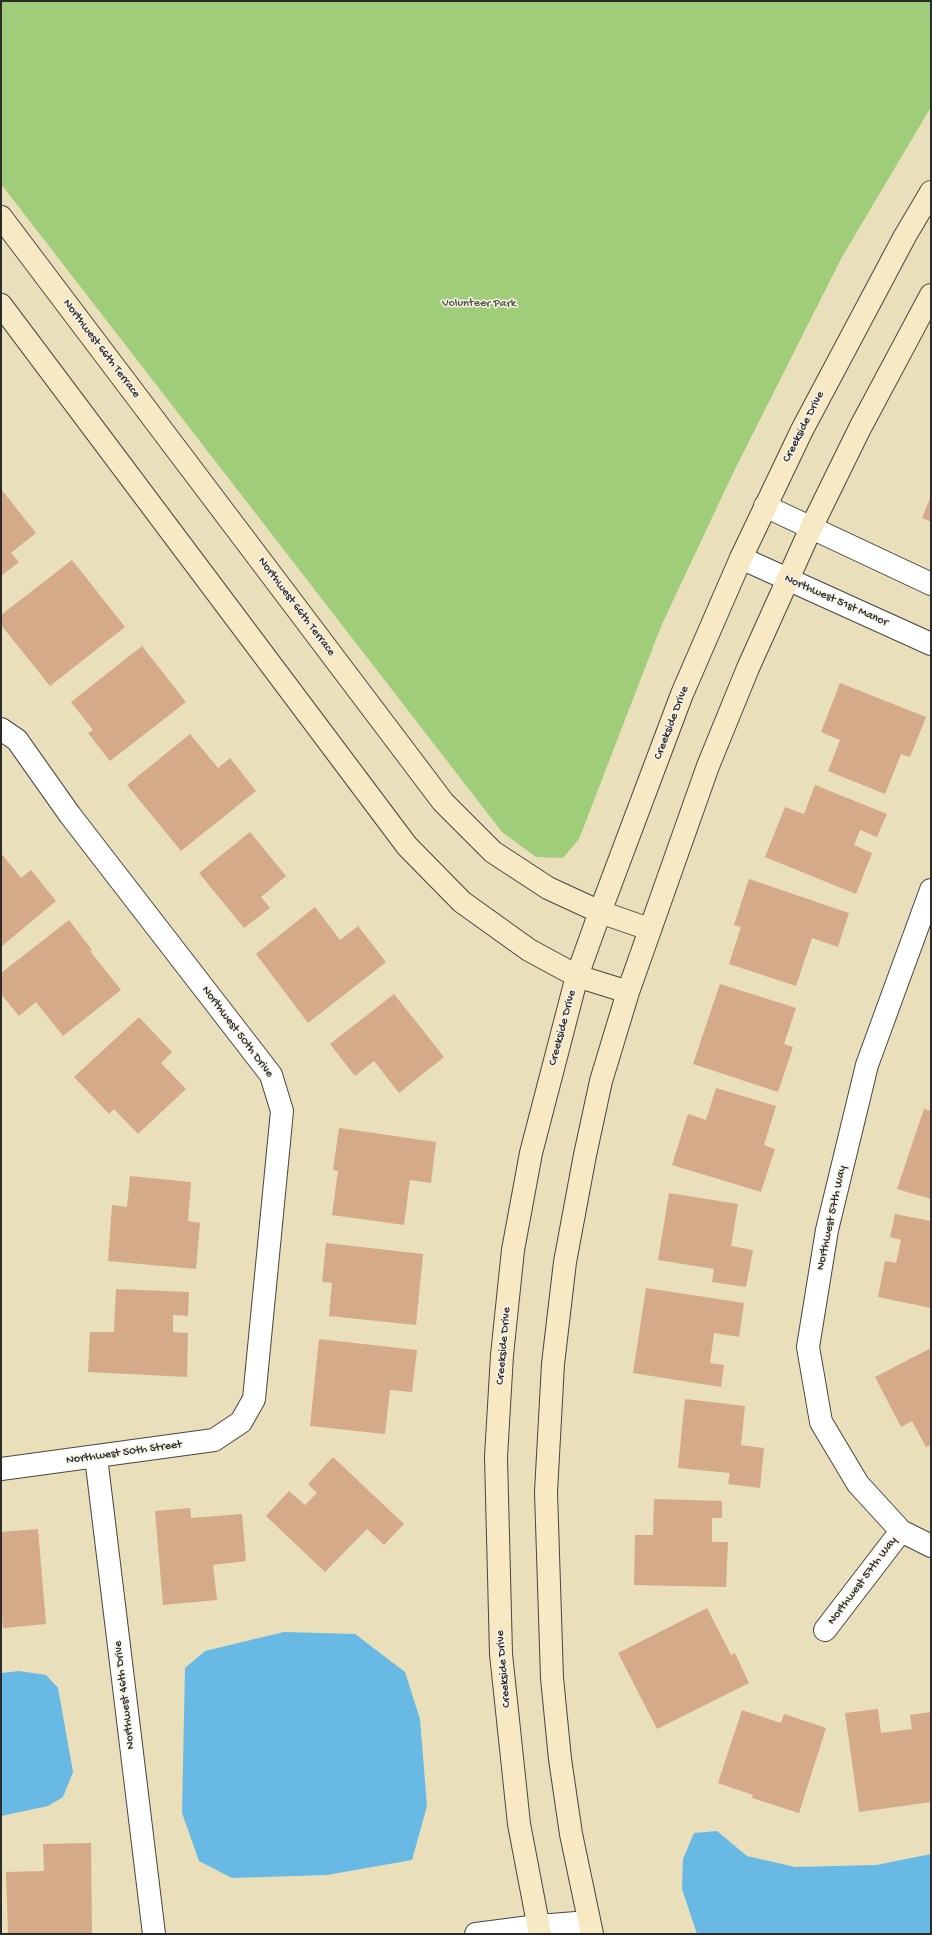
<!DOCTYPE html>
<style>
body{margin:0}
#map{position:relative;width:932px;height:1935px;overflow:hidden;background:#e9dfbb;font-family:"Gochi Hand",sans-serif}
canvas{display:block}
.frame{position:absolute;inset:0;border:2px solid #2b2b2b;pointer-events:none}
</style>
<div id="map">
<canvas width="932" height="1935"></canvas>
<div class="frame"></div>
</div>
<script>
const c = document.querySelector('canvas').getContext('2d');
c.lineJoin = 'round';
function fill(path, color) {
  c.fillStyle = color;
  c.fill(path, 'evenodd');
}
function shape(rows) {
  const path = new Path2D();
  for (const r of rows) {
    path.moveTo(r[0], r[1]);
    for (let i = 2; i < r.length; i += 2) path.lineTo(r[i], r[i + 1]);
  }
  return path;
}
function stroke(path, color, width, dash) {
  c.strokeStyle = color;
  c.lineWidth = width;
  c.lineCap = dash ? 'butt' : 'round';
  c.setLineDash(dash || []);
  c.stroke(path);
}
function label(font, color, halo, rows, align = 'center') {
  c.font = font + ' "Gochi Hand",sans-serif';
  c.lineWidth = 3;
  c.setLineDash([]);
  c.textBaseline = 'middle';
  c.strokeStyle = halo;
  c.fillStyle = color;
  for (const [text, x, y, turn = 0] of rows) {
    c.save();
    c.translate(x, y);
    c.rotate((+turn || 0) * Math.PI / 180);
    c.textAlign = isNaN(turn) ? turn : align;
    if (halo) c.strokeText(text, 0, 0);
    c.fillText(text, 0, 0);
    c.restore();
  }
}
fill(shape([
 [1,1,931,1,931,107,842,257,735,469,662,624,579,839,563,858,536,857,502,832,1,184]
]), '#9fcd7a');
fill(shape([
 [284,1632,355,1634,405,1672,420,1719,427,1806,412,1860,327,1875,232,1878,199,1861,182,1813,185,1668,205,1651],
 [19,1671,46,1675,58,1688,73,1772,63,1797,48,1806,1,1816,1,1673],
 [717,1831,747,1856,795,1867,876,1865,931,1854,931,1934,697,1934,682,1889,683,1859,694,1833]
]), '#68b9e3');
fill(shape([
 [1,489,36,533,11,553,19,562,1,576],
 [931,496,931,522,922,518],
 [72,560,125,627,50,686,1,625,1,615],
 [142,646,186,702,110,761,88,733,93,730,71,702],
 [840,683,926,717,910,757,901,754,885,794,828,771,840,740,821,732],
 [190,734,218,768,230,758,256,791,181,851,127,785],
 [815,785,887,814,877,837,860,830,854,845,872,853,856,894,765,857,785,807,804,814],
 [250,832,286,876,261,897,270,908,244,928,199,873],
 [1,853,21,878,31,870,56,901,1,947],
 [749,879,849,913,838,947,812,938,796,986,729,964,741,927,734,925],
 [315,907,340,940,358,926,386,962,308,1023,256,954],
 [69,920,92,950,90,951,121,990,63,1036,36,1002,19,1016,1,994,1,973],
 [720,984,796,1008,784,1044,793,1047,778,1092,693,1064],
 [394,994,444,1057,399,1093,374,1061,355,1076,330,1044],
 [139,1017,172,1052,161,1063,186,1089,138,1134,114,1109,109,1114,74,1077],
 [716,1088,776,1106,764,1145,775,1149,761,1192,672,1165,688,1114,706,1120],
 [924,1109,931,1111,931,1199,897,1189],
 [339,1128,436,1142,431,1183,410,1180,404,1225,332,1215,338,1171,333,1170],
 [130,1176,191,1182,188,1221,200,1223,196,1269,108,1261,112,1205,127,1207],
 [669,1193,738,1204,731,1246,753,1250,746,1287,712,1282,714,1269,658,1260],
 [895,1214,931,1221,931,1308,878,1297,885,1261,896,1263,901,1240,890,1237],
 [326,1243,423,1254,416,1325,329,1316,332,1283,322,1282],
 [646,1288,744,1303,739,1337,714,1333,710,1363,724,1365,721,1387,633,1373],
 [116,1289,189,1292,188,1316,173,1315,173,1332,188,1333,187,1377,88,1372,90,1332,114,1332],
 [319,1339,417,1350,412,1392,390,1390,385,1434,310,1426],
 [931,1348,931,1445,926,1447,912,1421,901,1427,875,1377],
 [685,1399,745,1406,741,1445,764,1448,760,1488,728,1484,730,1473,678,1468],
 [333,1457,404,1524,384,1545,367,1529,325,1572,266,1516,289,1491,305,1505,317,1493,308,1484],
 [654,1499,722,1501,722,1518,712,1518,712,1542,728,1542,726,1587,634,1585,635,1535,653,1535],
 [190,1508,191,1518,242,1514,246,1561,213,1565,217,1600,163,1605,155,1511],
 [38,1529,46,1624,3,1628,1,1607,1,1532],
 [707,1608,731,1655,735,1653,749,1683,657,1729,618,1653],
 [878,1709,881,1733,912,1729,910,1715,931,1712,931,1802,859,1812,845,1713],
 [742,1710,781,1723,784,1714,826,1728,799,1813,752,1798,753,1795,718,1783],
 [91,1843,92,1934,8,1934,6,1872,44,1871,43,1844]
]), '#d5aa88');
const street = shape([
 [765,506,931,584],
 [741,558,931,644],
 [1,729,17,740,70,815,271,1075,282,1111,254,1399,241,1422,214,1440,1,1469],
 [931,890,867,1065,827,1230,808,1347,821,1422,858,1484,901,1531,931,1546],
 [96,1457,154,1934],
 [825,1630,901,1531],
 [476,1934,538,1926,589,1922]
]);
const secondary = shape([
 [1,217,443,802,493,852,548,888,600,912,649,929],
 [1,305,407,846,462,902,529,950,577,976,628,992],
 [540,1934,519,1824,501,1654,496,1457,502,1355,513,1250,531,1153,577,976,600,912,682,694,741,558,802,430,905,236,931,192],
 [592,1934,571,1834,560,1759,552,1678,546,1492,553,1364,565,1262,585,1155,601,1081,628,992,708,766,748,668,811,528,860,428,931,295]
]);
stroke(street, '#484641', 24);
stroke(secondary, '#484641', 24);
stroke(street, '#fff', 22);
stroke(secondary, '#f7e9c3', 22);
label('12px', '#48543f', '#f7f3e8', [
 ["Volunteer Park",479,304]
]);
label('12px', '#2b2b2b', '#f7f3e8', [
 ["Northwest 66th Terrace",101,349,53],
 ["Creekside Drive",804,427,-63],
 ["Northwest 51st Manor",836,601,24],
 ["Northwest 66th Terrace",296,607,53],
 ["Creekside Drive",672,723,-69],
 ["Creekside Drive",563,1028,-75],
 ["Northwest 50th Drive",237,1032,53],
 ["Northwest 57th Way",832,1218,-78],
 ["Creekside Drive",504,1346,-85],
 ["Northwest 50th Street",124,1453,-8],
 ["Northwest 57th Way",863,1581,-53],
 ["Creekside Drive",504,1669,-95],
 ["Northwest 46th Drive",125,1695,-97]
]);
</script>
